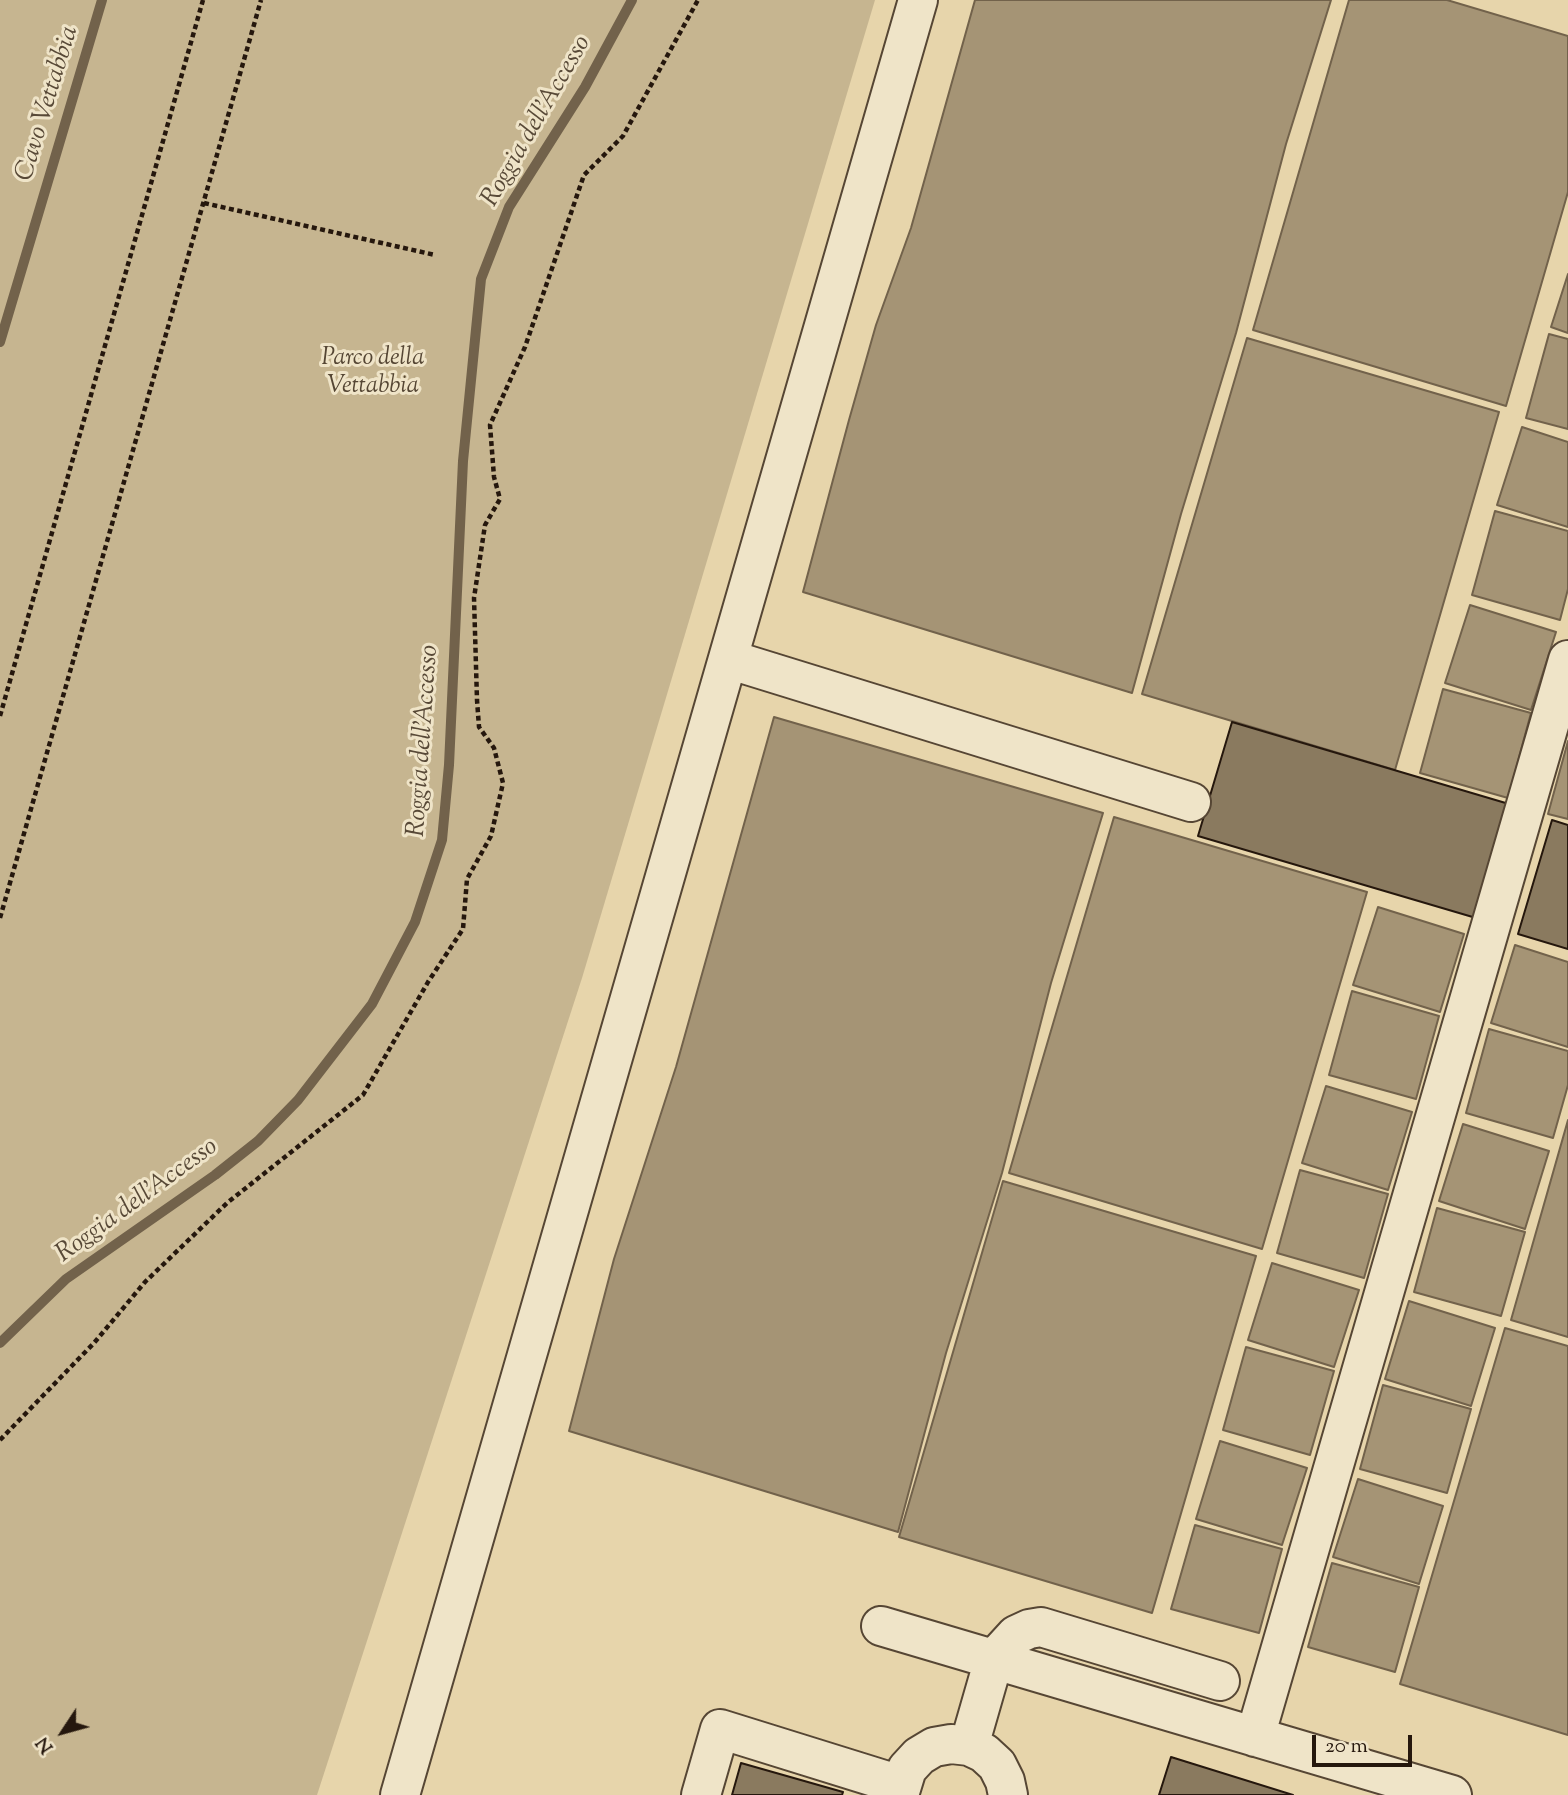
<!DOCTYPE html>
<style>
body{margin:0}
#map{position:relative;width:1568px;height:1795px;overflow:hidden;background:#e7d5ab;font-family:"Sorts Mill Goudy",serif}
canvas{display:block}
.north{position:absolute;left:28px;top:1697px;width:70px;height:70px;-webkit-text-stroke:5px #efe4c8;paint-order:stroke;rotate:234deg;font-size:19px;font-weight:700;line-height:28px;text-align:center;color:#25170d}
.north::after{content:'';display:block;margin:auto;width:24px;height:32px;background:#25170d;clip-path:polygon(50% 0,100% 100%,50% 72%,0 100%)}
.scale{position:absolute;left:1312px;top:1735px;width:100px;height:32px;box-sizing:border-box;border:4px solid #25170d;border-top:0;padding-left:9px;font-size:21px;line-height:24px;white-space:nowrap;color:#25170d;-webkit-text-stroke:5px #efe4c8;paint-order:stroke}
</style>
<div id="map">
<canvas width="1568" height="1795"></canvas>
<div class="north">N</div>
<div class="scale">20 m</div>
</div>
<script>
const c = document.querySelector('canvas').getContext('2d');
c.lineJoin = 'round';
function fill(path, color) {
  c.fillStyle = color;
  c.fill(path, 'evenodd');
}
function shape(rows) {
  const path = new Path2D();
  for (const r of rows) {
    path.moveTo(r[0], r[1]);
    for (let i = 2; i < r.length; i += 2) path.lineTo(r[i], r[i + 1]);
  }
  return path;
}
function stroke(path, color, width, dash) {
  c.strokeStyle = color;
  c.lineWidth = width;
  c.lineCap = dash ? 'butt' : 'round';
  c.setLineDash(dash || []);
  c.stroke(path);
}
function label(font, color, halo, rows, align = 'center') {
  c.font = font + ' "Sorts Mill Goudy",serif';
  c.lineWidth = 6;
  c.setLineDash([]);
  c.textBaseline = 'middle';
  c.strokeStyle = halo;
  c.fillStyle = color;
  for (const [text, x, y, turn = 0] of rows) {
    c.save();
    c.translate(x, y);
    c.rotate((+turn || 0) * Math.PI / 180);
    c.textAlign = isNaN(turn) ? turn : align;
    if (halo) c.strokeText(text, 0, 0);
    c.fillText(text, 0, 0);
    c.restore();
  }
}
fill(shape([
 [0,0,875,0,582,978,317,1795,0,1795]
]), '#c6b590');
const water = shape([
 [975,0,1331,0,1286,144,1236,333,1181,514,1132,693,803,592,849,420,876,325,911,228,975,0],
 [1349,0,1447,0,1568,36,1568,192,1506,406,1253,330,1349,0],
 [1568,274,1568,333,1551,327,1568,274],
 [1549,334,1568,339,1568,429,1526,418,1549,334],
 [1247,338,1499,412,1395,770,1142,694,1247,338],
 [1522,427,1568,442,1568,527,1497,505,1522,427],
 [1495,511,1568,531,1568,589,1560,620,1472,595,1495,511],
 [1470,605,1556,632,1531,710,1445,683,1470,605],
 [1443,689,1531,713,1508,798,1420,773,1443,689],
 [774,717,1103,813,1051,983,1002,1173,946,1353,898,1532,569,1431,614,1259,676,1067,774,717],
 [1568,741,1568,819,1548,814,1568,741],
 [1114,817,1367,892,1262,1249,1009,1173,1114,817],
 [1378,907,1464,934,1440,1012,1353,985,1378,907],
 [1515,945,1568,962,1568,1047,1491,1023,1515,945],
 [1352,991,1439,1016,1416,1099,1329,1075,1352,991],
 [1489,1029,1568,1051,1568,1085,1553,1138,1466,1113,1489,1029],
 [1326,1086,1412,1112,1388,1190,1302,1163,1326,1086],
 [1568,1120,1568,1337,1511,1320,1568,1120],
 [1463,1124,1549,1151,1525,1229,1439,1201,1463,1124],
 [1300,1170,1388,1194,1364,1278,1277,1253,1300,1170],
 [1003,1181,1256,1256,1152,1613,899,1537,1003,1181],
 [1437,1208,1525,1232,1501,1316,1414,1292,1437,1208],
 [1272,1263,1359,1290,1334,1367,1248,1340,1272,1263],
 [1409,1301,1495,1328,1471,1406,1385,1379,1409,1301],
 [1505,1328,1568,1346,1568,1735,1400,1684,1505,1328],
 [1246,1347,1334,1371,1310,1455,1223,1430,1246,1347],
 [1383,1385,1471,1409,1447,1493,1360,1469,1383,1385],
 [1220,1441,1307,1468,1282,1545,1196,1519,1220,1441],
 [1358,1479,1443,1506,1419,1584,1333,1557,1358,1479],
 [1195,1525,1282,1549,1259,1633,1171,1609,1195,1525],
 [1332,1563,1419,1587,1395,1672,1308,1647,1332,1563]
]);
fill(water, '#a59475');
stroke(water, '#72624b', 2);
stroke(shape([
 [0,342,102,0],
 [0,1343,66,1279,215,1175,258,1141,298,1100,372,1004,415,922,442,840,449,765,463,461,481,279,509,207,585,87,632,0]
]), '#72624b', 10);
const building = shape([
 [1232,722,1509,804,1476,918,1198,836,1232,722],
 [1552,820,1568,825,1568,949,1518,934,1552,820],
 [1171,1757,1293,1795,1159,1795,1171,1757],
 [741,1763,843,1792,842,1795,732,1795,741,1763]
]);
fill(building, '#8a7a5f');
stroke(building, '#25170d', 2);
const minor = shape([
 [728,659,1191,802],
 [881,1626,1452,1795],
 [1255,1737,1568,660],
 [969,1746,994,1659,1016,1635,1029,1629,1041,1627,1220,1681],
 [400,1795,918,0],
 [701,1795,720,1729,900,1785],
 [899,1795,907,1769,919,1756,934,1747,951,1744,969,1746,984,1753,997,1765,1005,1781,1008,1795]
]);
stroke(minor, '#564634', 42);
stroke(shape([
 [204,203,435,255],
 [0,716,203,0],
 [0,918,261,0],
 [0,1440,94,1343,145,1282,227,1203,363,1095,428,982,463,929,467,879,491,836,503,783,494,748,479,727,477,700,474,598,485,525,500,499,494,477,490,425,525,347,584,175,623,136,698,0]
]), '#25170d', 4.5, [5, 3.5]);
stroke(minor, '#efe4c8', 38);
label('italic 24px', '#554634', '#efe4c8', [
 ["Parco della",373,360],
 ["Vettabbia",373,388]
]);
label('italic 26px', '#584937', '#efe4c8', [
 ["Cavo Vettabbia",49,104,-73],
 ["Roggia dell'Accesso",538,122,-60],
 ["Roggia dell'Accesso",425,741,-86],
 ["Roggia dell'Accesso",138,1202,-36]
]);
</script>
